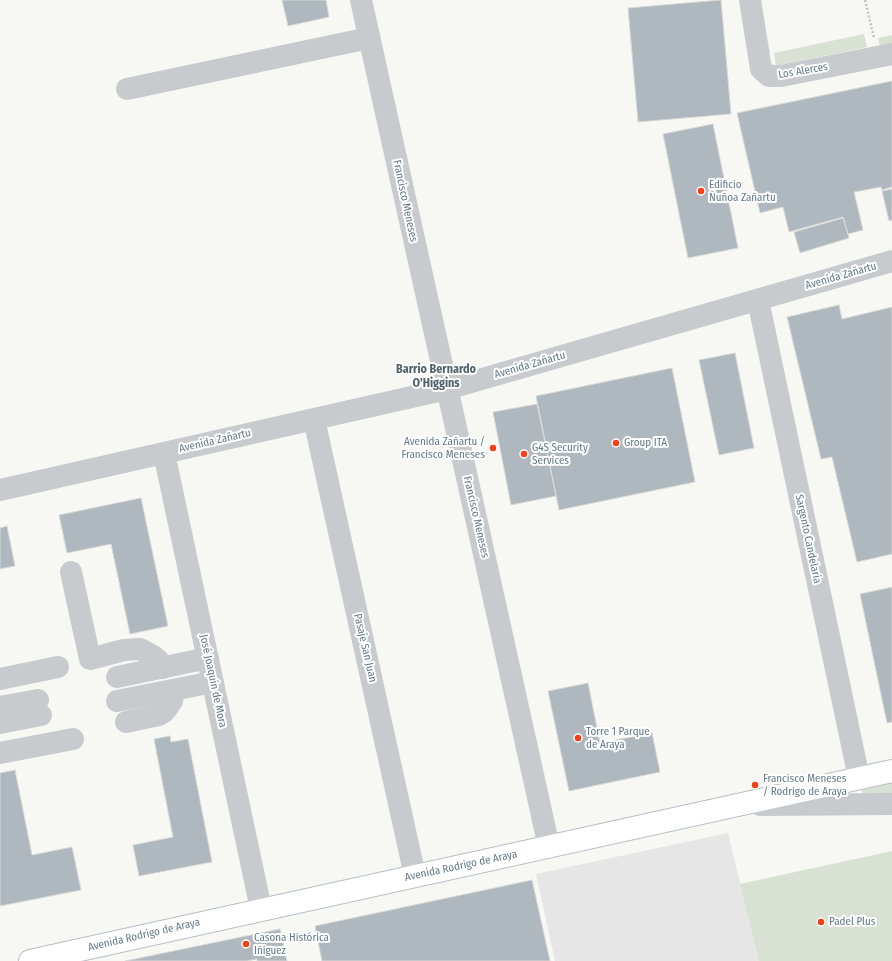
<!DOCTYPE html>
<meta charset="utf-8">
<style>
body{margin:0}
canvas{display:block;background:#f7f7f4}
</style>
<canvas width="892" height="961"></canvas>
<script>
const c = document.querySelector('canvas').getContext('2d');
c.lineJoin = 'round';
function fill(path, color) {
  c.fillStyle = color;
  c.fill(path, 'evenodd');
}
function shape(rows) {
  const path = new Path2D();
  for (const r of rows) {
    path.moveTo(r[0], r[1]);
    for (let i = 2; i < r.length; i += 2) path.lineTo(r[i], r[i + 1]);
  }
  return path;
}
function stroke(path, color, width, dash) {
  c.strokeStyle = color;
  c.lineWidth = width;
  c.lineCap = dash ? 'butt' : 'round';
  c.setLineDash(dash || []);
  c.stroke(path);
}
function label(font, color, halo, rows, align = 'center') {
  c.font = font + ' "Fira Sans Condensed",sans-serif';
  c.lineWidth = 4;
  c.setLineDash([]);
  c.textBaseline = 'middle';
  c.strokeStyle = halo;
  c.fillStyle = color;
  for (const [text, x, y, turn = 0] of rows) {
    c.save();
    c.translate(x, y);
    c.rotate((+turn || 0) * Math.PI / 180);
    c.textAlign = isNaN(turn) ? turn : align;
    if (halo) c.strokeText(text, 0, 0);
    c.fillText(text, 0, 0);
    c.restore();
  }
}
fill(shape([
 [728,833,759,961,555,961,536,874]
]), '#e5e6e5');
fill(shape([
 [864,34,867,47,776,66,774,53],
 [892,35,892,48,881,51,878,38],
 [892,780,892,797,863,798,861,787],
 [892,851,892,961,759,961,740,884]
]), '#d9e0d4');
const building = shape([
 [282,0,326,0,329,17,288,26,282,0],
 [721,0,731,114,638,122,628,8,721,0],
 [892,81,892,187,882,190,881,187,854,192,863,230,848,234,843,217,789,232,783,207,760,213,737,113,892,81],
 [713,124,738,248,688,258,663,134,713,124],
 [892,189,892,220,889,221,882,191,892,189],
 [843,218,849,238,800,253,794,232,843,218],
 [839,305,842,319,892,307,892,554,857,562,832,457,821,459,787,317,839,305],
 [735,353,754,448,719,455,699,360,735,353],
 [672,368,695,482,559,510,536,396,672,368],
 [537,404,556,496,511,505,493,412,537,404],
 [141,498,168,626,130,634,111,544,67,553,59,515,141,498],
 [7,526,15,566,0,569,0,528,7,526],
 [892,587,892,722,887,723,860,594,892,587],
 [588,683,600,743,652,733,660,772,569,791,548,691,588,683],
 [170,736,171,742,188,739,212,862,139,876,133,845,173,837,154,739,170,736],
 [15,770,32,855,72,847,81,890,0,906,0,773,15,770],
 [532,880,550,961,322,961,315,926,532,880],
 [280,929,287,961,257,961,257,959,247,961,125,961,280,929]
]);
fill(building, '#afb8be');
stroke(building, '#d9d9d6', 1);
const major = shape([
 [30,961,892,771]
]);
stroke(major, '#babec2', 24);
stroke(shape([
 [865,0,874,38]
]), '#c0c3c5', 2.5, [2, 2]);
stroke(shape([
 [361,0,549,847],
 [750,0,761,69,769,76,781,76,892,54],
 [127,89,369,38],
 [758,300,859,778],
 [314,419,415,876],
 [164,453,261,909],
 [0,490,447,389,892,261],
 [71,572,90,659,124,650,140,649,153,656,159,661,163,668],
 [117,677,208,658],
 [0,679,58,667],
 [117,701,213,682],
 [0,707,38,700],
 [126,722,159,715,165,711,172,701,173,691],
 [0,723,41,715],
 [0,753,73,739],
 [760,805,892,804]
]), '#c7cbce', 22);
stroke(major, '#fff', 22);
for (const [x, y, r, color] of [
 [701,191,4,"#f44018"],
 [616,443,4,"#f44018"],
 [493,448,4,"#f44018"],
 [524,454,4,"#f44018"],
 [578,738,4,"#f44018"],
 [755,785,4,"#f44018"],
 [821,922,4,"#f44018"],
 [246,944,4,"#f44018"]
]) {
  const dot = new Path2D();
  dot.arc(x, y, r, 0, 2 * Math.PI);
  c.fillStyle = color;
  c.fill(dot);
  stroke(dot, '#fff', 1.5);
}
label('11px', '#637988', '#fff', [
 ["Los Alerces",803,71,-10],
 ["Francisco Meneses",405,201,78],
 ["Avenida Zañartu",841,276,-16],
 ["Avenida Zañartu",530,365,-16],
 ["Avenida Zañartu",215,441,-13],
 ["Francisco Meneses",476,517,77],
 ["Sargento Candelaria",808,539,78],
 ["Pasaje San Juan",365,648,77],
 ["José Joaquín de Mora",213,681,78],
 ["Avenida Rodrigo de Araya",461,866,-12],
 ["Avenida Rodrigo de Araya",144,935,-13]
]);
label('11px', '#637988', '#fff', [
 ["Edificio",709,185],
 ["Ñuñoa Zañartu",709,198],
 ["Avenida Zañartu /",485,442,"right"],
 ["Francisco Meneses",485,455,"right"],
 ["Group ITA",624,443],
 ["G4S Security",532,448],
 ["Services",532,461],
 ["Torre 1 Parque",586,732],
 ["de Araya",586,745],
 ["Francisco Meneses",763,779],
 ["/ Rodrigo de Araya",763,792],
 ["Padel Plus",829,922],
 ["Casona Histórica",254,938],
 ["Iñiguez",254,951]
], 'left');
label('bold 12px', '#52626c', '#fff', [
 ["Barrio Bernardo",436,370],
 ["O'Higgins",436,384]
]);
</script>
